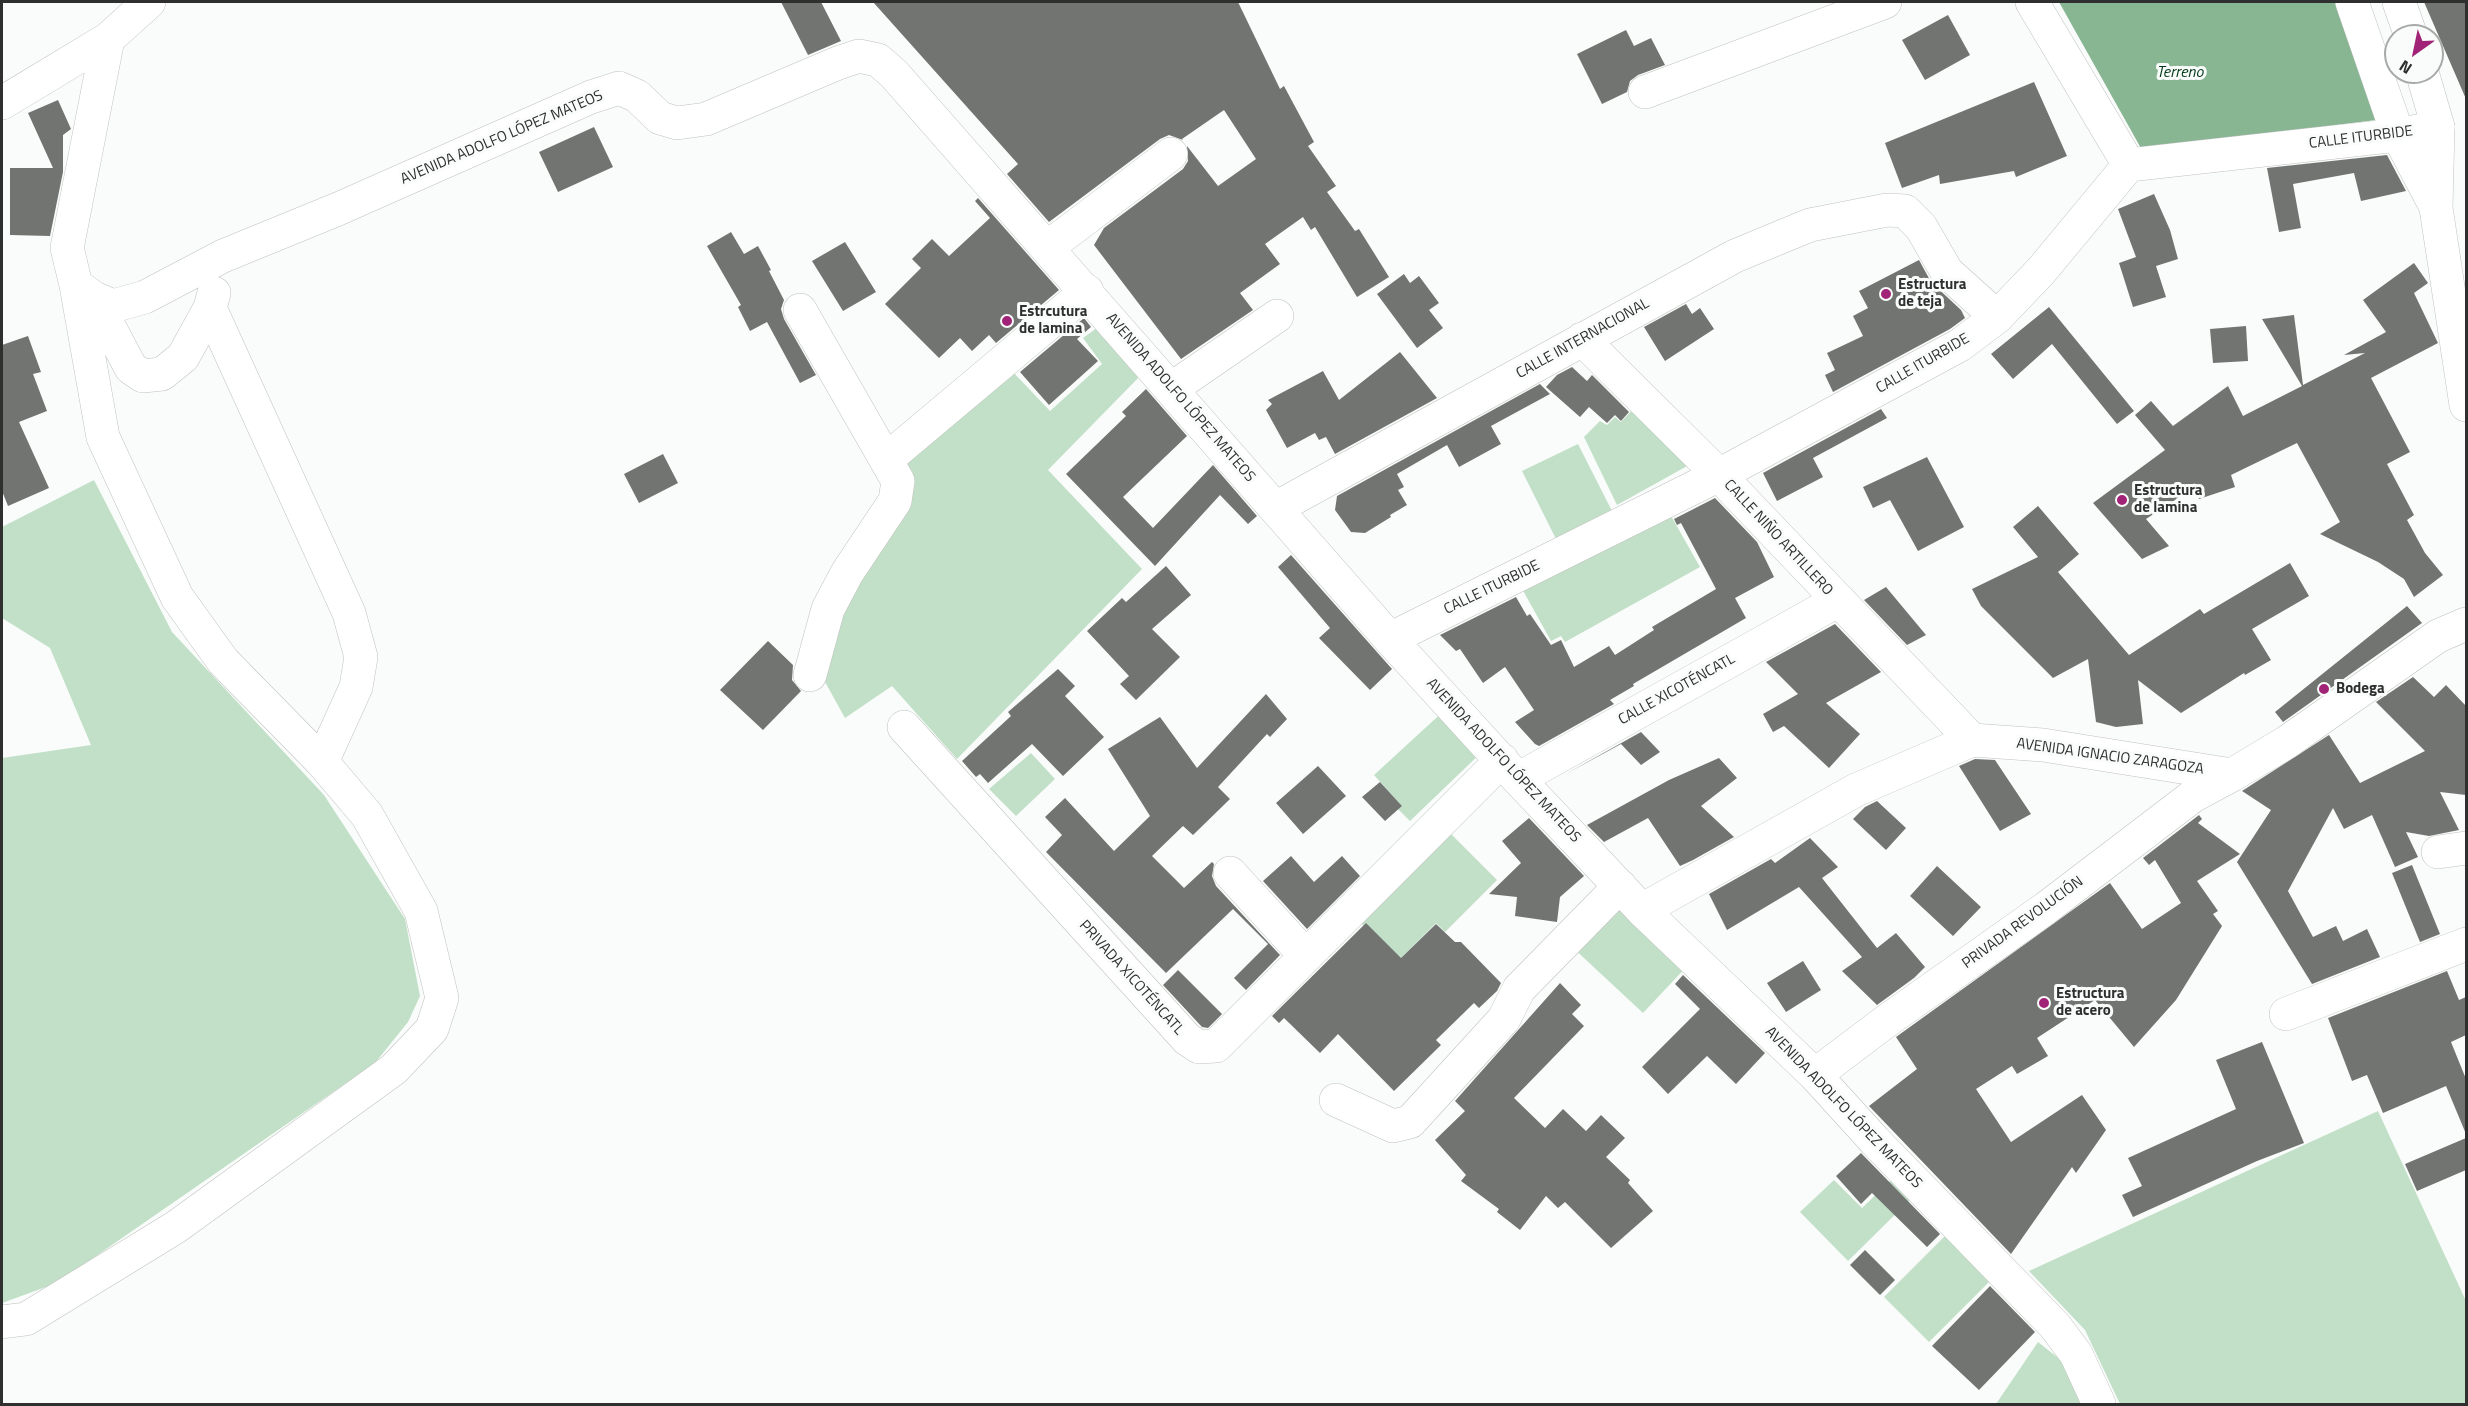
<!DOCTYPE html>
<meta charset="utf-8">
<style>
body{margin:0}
#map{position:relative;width:2468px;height:1406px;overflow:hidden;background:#f9fcfa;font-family:"Titillium Web",sans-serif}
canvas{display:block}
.frame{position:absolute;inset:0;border:3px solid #2e2f2e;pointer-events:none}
.north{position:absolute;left:2384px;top:24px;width:60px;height:60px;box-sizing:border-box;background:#f9fcfa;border:2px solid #a8aaa8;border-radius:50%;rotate:213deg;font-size:16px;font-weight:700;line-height:24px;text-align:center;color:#2e2f2e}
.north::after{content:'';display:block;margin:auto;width:21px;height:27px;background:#a12377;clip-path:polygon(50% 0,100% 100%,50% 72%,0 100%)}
</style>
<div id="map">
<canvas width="2468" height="1406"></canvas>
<div class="frame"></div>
<div class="north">N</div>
</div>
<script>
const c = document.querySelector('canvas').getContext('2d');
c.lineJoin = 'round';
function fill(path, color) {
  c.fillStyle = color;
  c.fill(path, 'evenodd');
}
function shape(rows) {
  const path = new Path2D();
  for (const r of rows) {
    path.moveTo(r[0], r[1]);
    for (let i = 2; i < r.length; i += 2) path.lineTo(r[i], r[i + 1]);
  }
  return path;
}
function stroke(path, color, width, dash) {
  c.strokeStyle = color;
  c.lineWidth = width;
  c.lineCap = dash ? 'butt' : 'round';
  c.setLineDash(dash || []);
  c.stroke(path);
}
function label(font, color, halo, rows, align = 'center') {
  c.font = font + ' "Titillium Web",sans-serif';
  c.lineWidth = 6;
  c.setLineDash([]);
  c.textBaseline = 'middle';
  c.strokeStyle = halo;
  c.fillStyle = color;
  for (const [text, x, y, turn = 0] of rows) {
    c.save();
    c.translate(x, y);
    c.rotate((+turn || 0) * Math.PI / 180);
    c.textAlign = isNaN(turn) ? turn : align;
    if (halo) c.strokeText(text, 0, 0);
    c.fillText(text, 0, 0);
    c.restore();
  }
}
fill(shape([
 [1105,322,1145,371,1048,470,1142,569,957,759,892,686,845,718,819,671,895,459,1013,372,1050,411,1102,364,1083,338],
 [1637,405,1698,460,1617,505,1584,437,1600,421,1607,425,1615,417,1621,422],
 [1578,444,1613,513,1557,541,1522,471],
 [94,480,172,632,324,795,405,919,420,996,408,1022,375,1063,57,1283,2,1303,2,758,91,745,50,648,2,618,2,527],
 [1666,507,1700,567,1565,642,1561,636,1551,641,1521,587],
 [1447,708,1484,750,1410,821,1398,809,1402,806,1374,775],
 [1031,753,1055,779,1016,816,989,789],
 [1446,829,1497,880,1445,932,1436,923,1398,961,1357,919],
 [1618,894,1691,962,1643,1013,1570,945],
 [2378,1111,2466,1301,2466,1404,2120,1404,2085,1330,2029,1271],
 [1894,1177,1914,1196,1848,1261,1800,1212,1834,1180,1862,1208],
 [1948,1233,1993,1278,1929,1342,1884,1297],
 [2038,1342,2071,1368,2088,1404,1996,1404]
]), '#c2e0c8');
fill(shape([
 [2059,2,2335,2,2376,120,2142,150]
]), '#88b693');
fill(shape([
 [781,2,821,2,841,41,808,55],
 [873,2,1238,2,1280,89,1284,86,1314,142,1308,146,1336,186,1327,192,1355,231,1359,229,1389,277,1357,297,1315,227,1311,230,1303,217,1265,244,1280,264,1240,293,1253,310,1181,359,1094,245,1104,228,1183,169,1188,161,1187,146,1218,186,1256,159,1224,110,1182,139,1183,140,1169,135,1160,139,1049,222,1007,174,1018,164],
 [2424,2,2466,2,2466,99],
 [1948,15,1970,55,1925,80,1902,40],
 [1626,30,1634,46,1651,38,1665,65,1638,75,1630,81,1627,92,1602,104,1577,54],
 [2034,82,2067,156,2016,177,2014,171,1940,184,1939,175,1902,188,1885,143],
 [58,100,71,129,63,135,63,172,50,236,10,235,10,168,53,168,28,113],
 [594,127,613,167,558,192,539,152],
 [2387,155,2406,191,2361,201,2354,173,2293,184,2301,228,2279,232,2267,168],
 [2154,194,2170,230,2178,259,2156,266,2166,297,2133,307,2119,263,2136,257,2118,209],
 [978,198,1059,290,996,343,989,335,972,351,960,338,939,358,885,304,921,268,912,259,932,239,949,256,990,218,975,201],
 [731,232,744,254,758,246,771,270,769,271,784,300,781,309,784,319,816,375,800,383,767,322,750,331,738,307,741,305,707,246],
 [845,242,876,292,843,311,812,261],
 [1919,260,1931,282,1961,310,1965,318,1950,329,1833,392,1825,375,1835,370,1827,353,1863,336,1853,316,1868,308,1859,291],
 [2414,263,2428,283,2414,293,2438,343,2371,378,2410,452,2387,464,2414,515,2407,520,2425,553,2443,575,2414,597,2404,579,2378,562,2320,534,2340,522,2297,443,2231,475,2235,487,2199,499,2195,487,2146,519,2169,546,2142,559,2093,503,2165,450,2135,415,2151,401,2173,426,2228,386,2243,416,2302,386,2262,319,2294,315,2303,385,2365,353,2344,355,2386,332,2363,300],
 [1404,274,1410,283,1419,276,1439,303,1429,310,1443,328,1417,348,1377,294],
 [1686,304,1692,314,1700,308,1714,329,1665,361,1644,327],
 [2049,307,2134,411,2117,424,2052,344,2013,379,1991,354],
 [1084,318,1091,327,1077,339,1098,361,1049,405,1020,372],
 [2246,326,2248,361,2213,363,2210,329],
 [28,336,41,372,33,374,47,411,19,422,49,488,8,506,2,491,2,345],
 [1400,352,1437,398,1335,454,1326,437,1319,440,1315,433,1287,448,1266,410,1272,404,1268,400,1323,371,1339,400],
 [1572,367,1587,381,1592,375,1629,412,1621,421,1615,415,1607,423,1589,407,1580,417,1546,387,1557,375],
 [1540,384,1550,394,1491,426,1501,444,1459,467,1447,445,1397,474,1404,487,1398,490,1407,505,1390,515,1391,517,1365,533,1351,532,1335,510,1337,496],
 [1146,389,1187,436,1123,497,1153,528,1213,465,1257,516,1248,524,1220,495,1155,566,1066,474,1126,416,1122,412],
 [1881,409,1887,418,1813,458,1823,477,1777,501,1763,473],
 [663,454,678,483,639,503,624,474],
 [1927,457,1964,527,1918,551,1890,500,1873,508,1863,487],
 [1715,498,1757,542,1774,577,1735,598,1746,618,1633,684,1634,686,1610,700,1614,704,1539,746,1535,744,1515,722,1534,710,1505,667,1483,683,1460,649,1456,651,1440,635,1516,597,1527,616,1530,614,1551,645,1561,640,1574,667,1609,646,1615,655,1654,630,1652,627,1716,589,1681,523,1677,525,1674,519],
 [2038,506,2079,554,2058,572,2129,655,2200,609,2204,614,2290,563,2309,596,2252,629,2271,660,2245,675,2244,673,2181,713,2138,680,2143,724,2116,727,2096,722,2088,659,2053,678,1981,606,1972,589,2038,557,2013,527],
 [1291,555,1392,669,1370,690,1319,638,1330,628,1278,567],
 [1166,566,1191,595,1152,629,1180,657,1136,700,1120,684,1129,676,1087,631,1122,598,1126,602],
 [1886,587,1926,635,1907,645,1864,600],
 [2407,606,2422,623,2283,722,2275,712],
 [1835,624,1881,672,1826,703,1860,734,1829,768,1784,726,1773,732,1763,714,1798,694,1766,662],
 [768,641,793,665,792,680,801,691,763,730,720,690],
 [1058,669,1075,686,1065,696,1104,737,1063,776,1032,744,988,783,980,774,976,777,962,761,1011,716,1008,712],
 [2413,677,2434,697,2446,685,2466,706,2466,795,2440,792,2459,830,2429,836,2406,832,2418,857,2395,867,2372,815,2344,829,2333,808,2288,891,2313,937,2336,926,2343,941,2367,929,2380,957,2312,984,2237,862,2271,810,2242,791,2329,735,2360,783,2425,751,2376,702],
 [1266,694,1287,719,1270,737,1267,734,1218,787,1230,799,1193,835,1183,826,1152,856,1184,888,1212,862,1214,864,1212,876,1216,886,1280,955,1246,990,1234,978,1268,944,1233,909,1166,973,1046,852,1062,835,1045,817,1065,798,1114,851,1150,816,1108,749,1160,717,1197,768],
 [1641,732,1660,752,1641,765,1621,744,1564,775],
 [1719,758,1737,778,1701,806,1734,837,1693,860,1680,866,1648,818,1604,842,1587,825,1669,780],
 [1975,759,1995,760,2031,814,2000,831,1959,766],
 [1318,766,1346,796,1303,834,1276,803],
 [1380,782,1402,806,1385,821,1362,797],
 [1877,801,1906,828,1886,850,1853,819,1865,807],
 [2199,815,2202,819,2198,823,2240,854,2197,881,2218,911,2213,914,2222,926,2176,1000,2134,1047,2095,1000,2037,1038,2048,1056,2017,1074,2012,1066,1976,1089,2011,1142,2082,1095,2106,1130,2076,1173,2072,1167,2011,1254,1869,1106,1917,1069,1896,1037,2110,883,2142,929,2181,903,2155,860,2149,865,2143,858],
 [1529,818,1584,876,1560,897,1557,922,1515,916,1517,897,1489,894,1521,863,1502,841],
 [1810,838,1838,867,1822,878,1877,948,1896,933,1925,967,1914,978,1877,1005,1842,971,1862,957,1799,887,1727,930,1709,894,1771,859,1775,863],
 [1291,856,1314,882,1342,856,1360,876,1307,929,1263,881],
 [2412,865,2440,934,2420,942,2392,873],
 [1937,866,1981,907,1953,936,1910,896],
 [1366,923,1401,958,1436,924,1455,942,1461,942,1501,983,1497,991,1479,1008,1474,1003,1436,1040,1441,1045,1394,1091,1338,1034,1320,1053,1284,1018,1279,1023,1272,1016],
 [1803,961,1821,990,1786,1012,1767,983],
 [1178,970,1222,1014,1208,1028,1202,1027,1163,985],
 [2447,971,2459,1000,2466,997,2466,1035,2451,1042,2466,1079,2466,1134,2446,1086,2383,1113,2367,1075,2352,1081,2328,1018],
 [1683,975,1765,1053,1736,1084,1707,1056,1668,1094,1642,1067,1700,1009,1675,984],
 [1560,983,1581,1005,1572,1014,1584,1026,1514,1098,1545,1128,1563,1109,1586,1131,1601,1115,1625,1138,1606,1157,1630,1180,1628,1183,1653,1211,1611,1248,1565,1202,1558,1208,1546,1196,1520,1230,1497,1212,1499,1209,1461,1181,1466,1175,1435,1140,1465,1111,1455,1101],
 [2262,1042,2304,1143,2257,1161,2133,1217,2122,1195,2142,1186,2128,1158,2236,1109,2216,1060],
 [2466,1138,2466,1170,2417,1191,2405,1164],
 [1861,1153,1940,1234,1927,1247,1872,1193,1861,1204,1836,1176],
 [1865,1250,1895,1280,1880,1295,1850,1265],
 [1990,1286,2035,1332,1979,1390,1932,1346]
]), '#717471');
const minor = shape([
 [2032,2,2129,165],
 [108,39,67,248,76,285,94,298,113,306,145,297,223,256,338,209,591,97,619,88,637,96,660,118,677,123,706,119,838,63,859,56,878,60,894,74,1390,639,1518,779,1642,910,1815,1075,1875,1141,2055,1326,2076,1354,2099,1404],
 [1645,92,1885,2],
 [2,103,108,39,149,2],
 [1048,247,1171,154],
 [94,298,131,368,143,376,162,374,183,357,210,308,214,293],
 [210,308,349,613,361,657,356,687,322,762],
 [800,310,898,481,895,501,847,573,828,609,810,675],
 [1582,339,1719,475,1972,740],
 [1171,389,1277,316],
 [887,459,1087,291],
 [1276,508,1735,256,1810,225,1887,210,1905,211,1921,227,1947,272,1997,317],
 [1390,639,1719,475,1960,345,1997,317,2041,271,2129,165,2398,135,2438,127],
 [904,727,1187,1039,1199,1047,1216,1046,1502,760],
 [1518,779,1837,601],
 [2438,852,2466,848],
 [1230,873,1306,956],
 [1642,910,1856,790,1972,740,2043,745,2232,775,2287,742,2438,636,2466,624],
 [2286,1014,2466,944],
 [1815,1075,1885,1022,2046,908,2193,796,2232,775],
 [1336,1100,1393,1126,1410,1122,1504,1019,1519,989,1620,886],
 [2,1322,26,1319,176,1227,394,1069,432,1029,442,998,421,911,367,815,322,762,223,661,177,597,103,437,76,285]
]);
const secondary = shape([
 [2352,2,2398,135,2435,205],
 [2399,2,2411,36],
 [2422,72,2438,127,2436,208,2466,405]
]);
stroke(minor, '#bfc2bf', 34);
stroke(secondary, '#bfc2bf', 34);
stroke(minor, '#fff', 33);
stroke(secondary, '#fff', 33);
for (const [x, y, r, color] of [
 [1886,294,6,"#a12377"],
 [1007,321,6,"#a12377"],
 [2122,500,6,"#a12377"],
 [2324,689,6,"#a12377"],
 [2044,1003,6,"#a12377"]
]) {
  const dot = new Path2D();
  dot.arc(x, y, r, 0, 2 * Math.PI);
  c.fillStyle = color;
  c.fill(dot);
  stroke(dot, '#f9fcfa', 2);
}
label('15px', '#2e2f2e', '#f9fcfa', [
 ["AVENIDA ADOLFO LÓPEZ MATEOS",502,138,-23],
 ["CALLE ITURBIDE",2361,138,-7],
 ["CALLE INTERNACIONAL",1583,339,-29],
 ["CALLE ITURBIDE",1923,364,-30],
 ["AVENIDA ADOLFO LÓPEZ MATEOS",1180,398,49],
 ["CALLE NIÑO ARTILLERO",1778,538,47],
 ["CALLE ITURBIDE",1492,588,-26],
 ["CALLE XICOTÉNCATL",1677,690,-29],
 ["AVENIDA IGNACIO ZARAGOZA",2110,757,8],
 ["AVENIDA ADOLFO LÓPEZ MATEOS",1503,761,47],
 ["PRIVADA REVOLUCIÓN",2023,923,-36],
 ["PRIVADA XICOTÉNCATL",1131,978,48],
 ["AVENIDA ADOLFO LÓPEZ MATEOS",1843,1108,46]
]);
label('bold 15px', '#2e2f2e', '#f9fcfa', [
 ["Estructura",1898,285],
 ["de teja",1898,302],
 ["Estrcutura",1019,312],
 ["de lamina",1019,329],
 ["Estructura",2134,491],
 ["de lamina",2134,508],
 ["Bodega",2336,689],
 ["Estructura",2056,994],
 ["de acero",2056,1011]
], 'left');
label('italic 16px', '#003716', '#f9fcfa', [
 ["Terreno",2180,73]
]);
</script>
